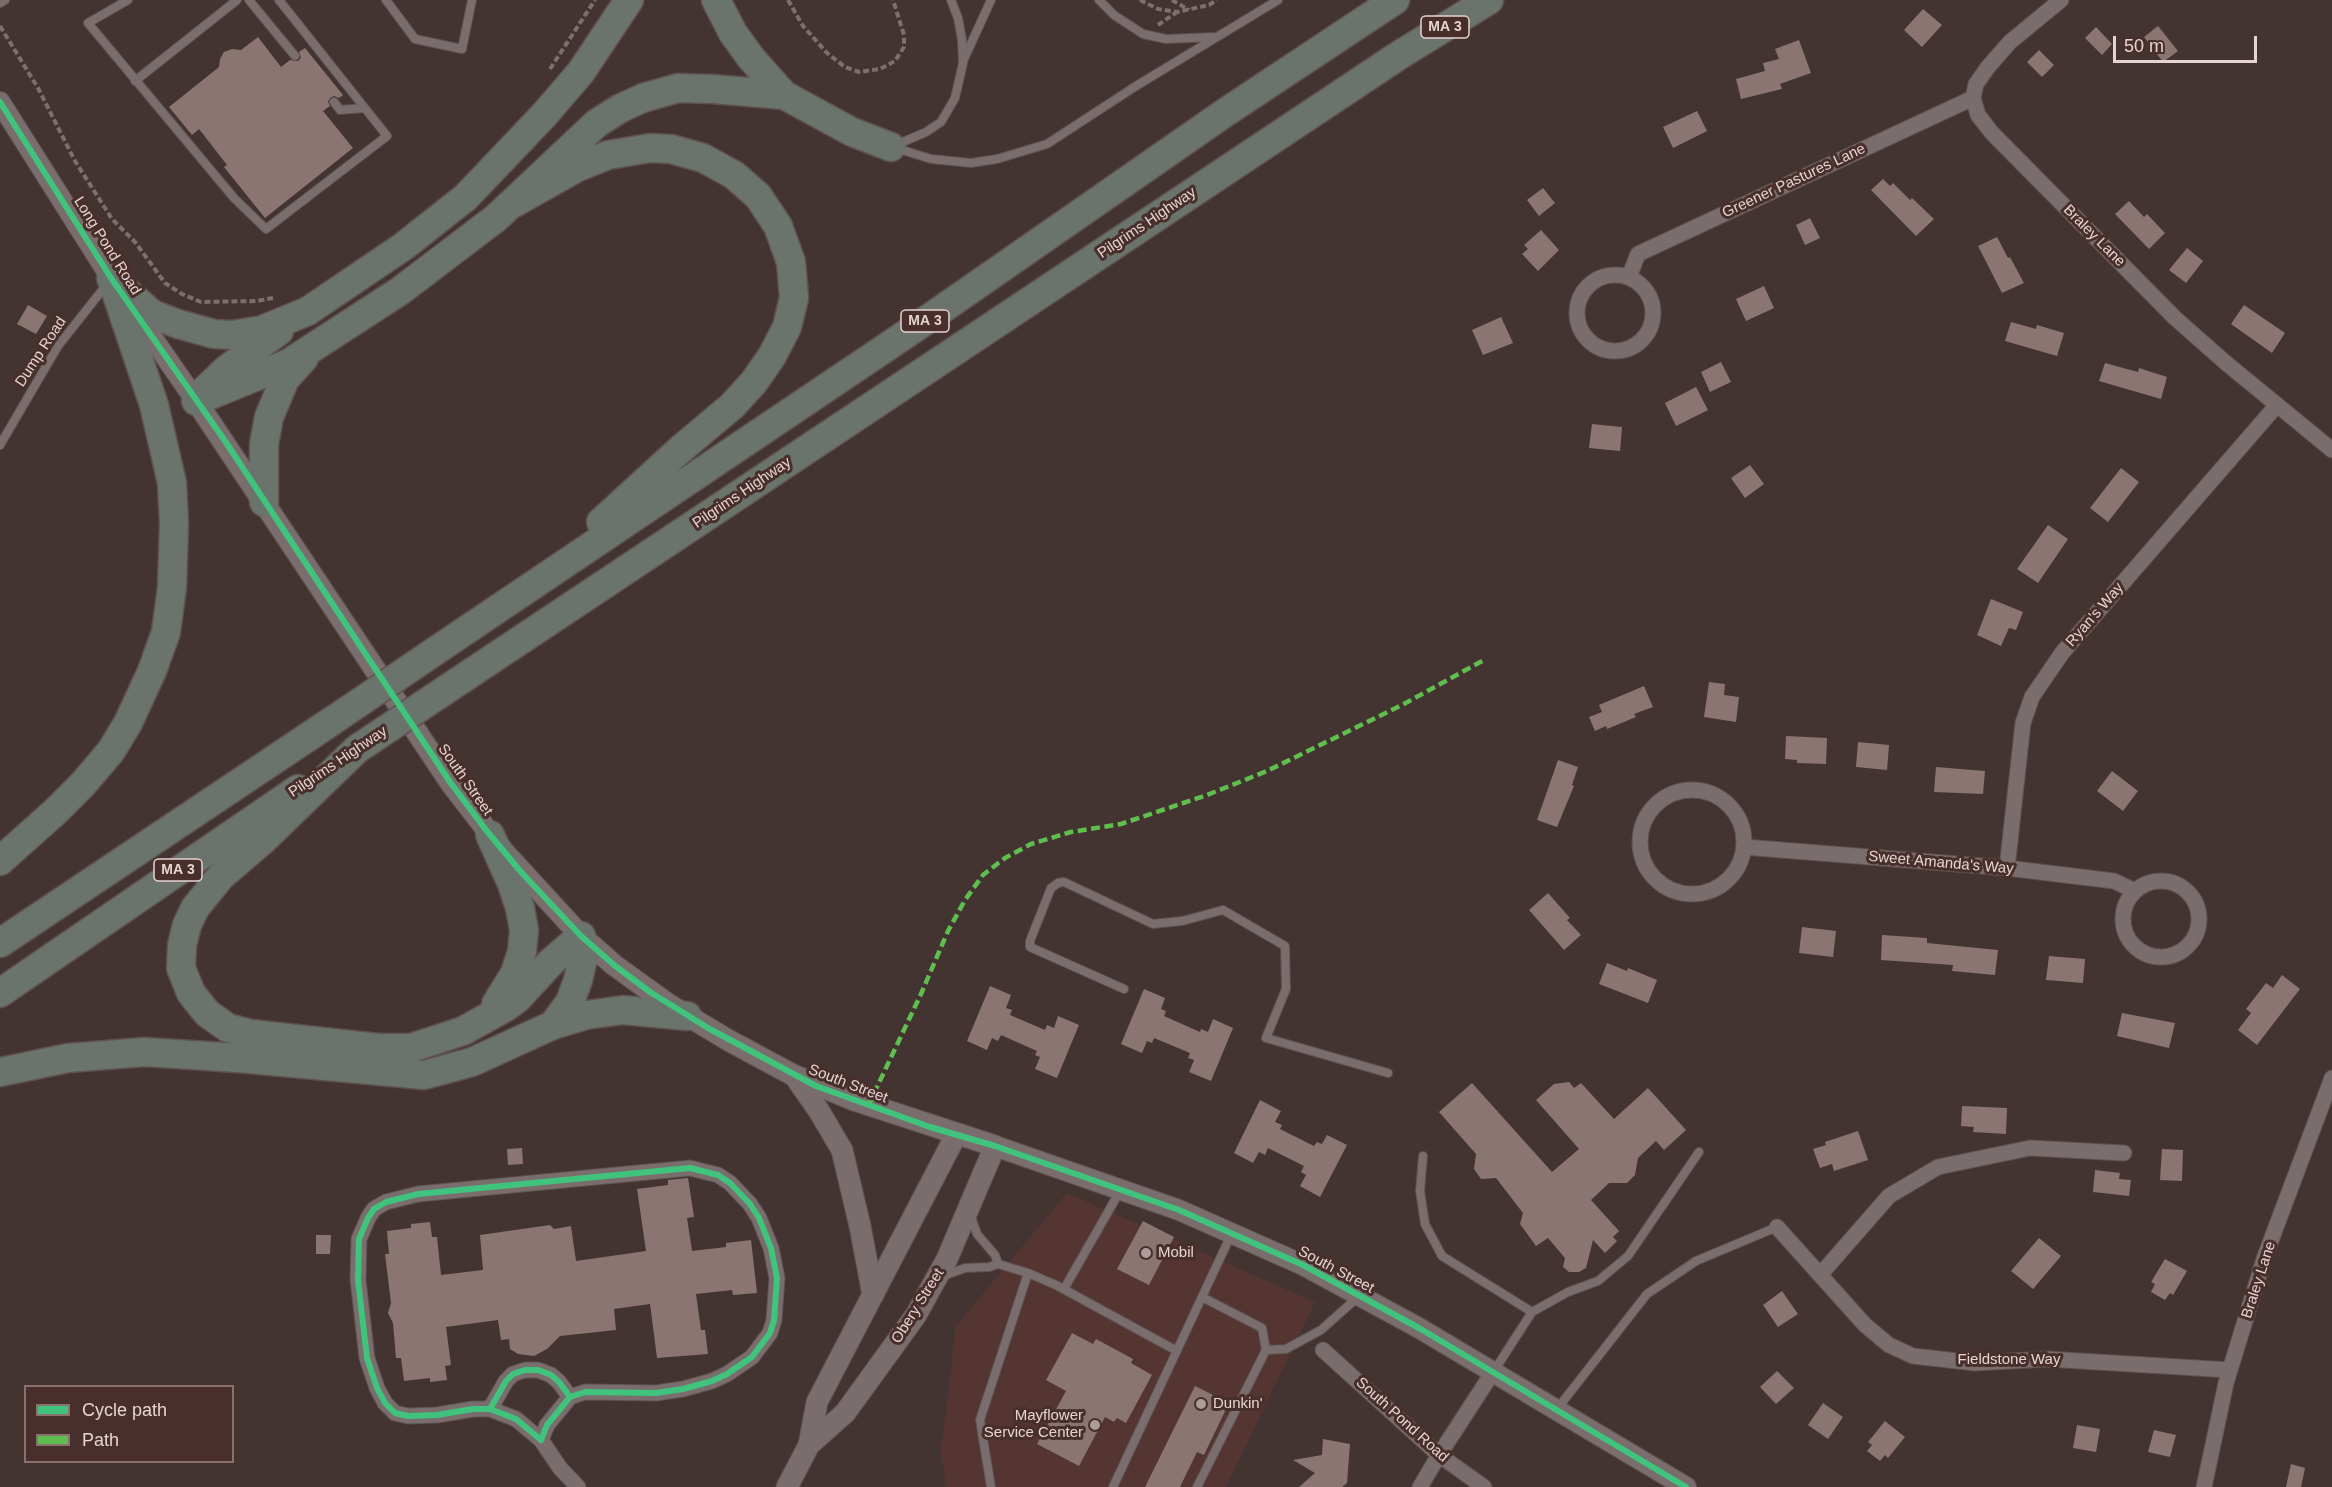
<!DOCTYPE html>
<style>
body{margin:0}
#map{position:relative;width:2332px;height:1487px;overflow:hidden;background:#433432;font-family:Helvetica,sans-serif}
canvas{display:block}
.legend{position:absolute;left:24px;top:1385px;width:210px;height:78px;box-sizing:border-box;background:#492f2c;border:2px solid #88716e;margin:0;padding:8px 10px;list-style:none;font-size:18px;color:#e6d4d2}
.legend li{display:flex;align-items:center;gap:12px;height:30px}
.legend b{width:30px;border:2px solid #88716e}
.scale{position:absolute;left:2113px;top:36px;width:144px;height:27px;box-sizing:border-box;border:3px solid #e6d4d2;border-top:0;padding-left:8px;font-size:18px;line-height:21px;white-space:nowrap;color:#e6d4d2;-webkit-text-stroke:4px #492f2c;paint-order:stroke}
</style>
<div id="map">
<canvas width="2332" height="1487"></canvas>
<ul class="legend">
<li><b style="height:8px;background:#40c37c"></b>Cycle path</li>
<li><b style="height:8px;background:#5fbe4e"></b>Path</li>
</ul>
<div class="scale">50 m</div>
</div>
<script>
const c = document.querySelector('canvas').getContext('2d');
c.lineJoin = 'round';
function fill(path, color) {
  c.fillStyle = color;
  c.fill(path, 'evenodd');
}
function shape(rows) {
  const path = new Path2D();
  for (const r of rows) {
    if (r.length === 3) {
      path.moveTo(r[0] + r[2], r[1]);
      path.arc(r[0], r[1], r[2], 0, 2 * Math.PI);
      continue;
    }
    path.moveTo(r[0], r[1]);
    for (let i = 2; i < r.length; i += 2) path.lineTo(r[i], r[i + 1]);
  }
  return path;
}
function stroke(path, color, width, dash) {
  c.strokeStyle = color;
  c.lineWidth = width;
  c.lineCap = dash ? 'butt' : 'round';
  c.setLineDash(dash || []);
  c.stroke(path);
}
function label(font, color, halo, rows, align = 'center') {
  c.font = font + ' Helvetica,sans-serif';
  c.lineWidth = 6;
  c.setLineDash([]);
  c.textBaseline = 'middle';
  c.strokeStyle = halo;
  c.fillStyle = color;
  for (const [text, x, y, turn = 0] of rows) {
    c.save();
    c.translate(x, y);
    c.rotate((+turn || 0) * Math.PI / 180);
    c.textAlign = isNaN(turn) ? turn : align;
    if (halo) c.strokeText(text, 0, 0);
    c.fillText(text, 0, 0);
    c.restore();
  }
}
fill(shape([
 [1067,1193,1315,1302,1226,1487,946,1487,941,1451,956,1326]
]), '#543532');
fill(shape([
 [1923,9,1942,25,1922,47,1904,30],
 [2158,26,2178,51,2163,62,2144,37],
 [2096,27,2112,44,2102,55,2085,38],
 [258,37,281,67,290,60,298,61,301,58,299,52,305,48,343,95,339,98,334,96,330,98,328,102,330,106,323,111,353,148,265,218,224,167,227,165,199,129,192,135,169,107,219,67,220,59,224,52,232,49,241,50],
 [1799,40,1811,73,1780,84,1782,89,1741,99,1736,79,1765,71,1763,63,1779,59,1775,49],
 [2039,50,2054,65,2042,77,2027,62],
 [1697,111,1707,131,1673,148,1663,127],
 [1883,179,1890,186,1893,183,1910,200,1912,198,1934,219,1916,236,1871,190],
 [1543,188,1555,203,1539,216,1527,200],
 [2129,201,2144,217,2147,214,2165,233,2149,249,2115,214],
 [1810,218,1820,238,1805,245,1796,225],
 [1541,230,1559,250,1538,271,1522,254,1528,249,1524,245],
 [1997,237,2008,258,2010,257,2024,283,2002,293,1978,246],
 [2187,248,2203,261,2186,283,2169,270],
 [1764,286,1774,308,1746,321,1736,299],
 [28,305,47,316,36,334,17,324],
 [2244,305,2285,333,2272,353,2231,324],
 [1501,317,1513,343,1483,355,1472,330],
 [2011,322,2036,329,2037,325,2064,333,2057,356,2005,341],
 [1721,362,1731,382,1710,392,1701,372],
 [2105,363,2138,372,2139,368,2167,377,2161,399,2099,381],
 [1696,387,1708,410,1676,426,1665,403],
 [1592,424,1622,427,1620,451,1589,448],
 [1750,465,1764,484,1745,498,1731,478],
 [2121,468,2139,482,2108,522,2090,508],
 [2048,525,2068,539,2038,583,2017,569],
 [1991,599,2023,612,2016,630,2009,628,2001,646,1977,635],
 [1709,682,1725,684,1724,695,1739,697,1736,722,1704,717],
 [1644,686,1653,707,1634,714,1636,717,1607,729,1606,726,1595,731,1589,717,1602,712,1599,705],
 [1786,736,1827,738,1826,764,1797,763,1797,760,1785,759],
 [1858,742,1889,745,1887,770,1856,767],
 [1558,760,1578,767,1572,785,1574,786,1557,827,1537,820],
 [1936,767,1985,771,1983,794,1934,792],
 [2112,771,2138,791,2123,811,2097,791],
 [1548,893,1570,918,1567,920,1581,935,1564,950,1529,910],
 [1802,927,1836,931,1833,957,1799,953],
 [1882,935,1927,938,1927,943,1998,950,1995,975,1952,971,1953,965,1881,960],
 [2049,956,2085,959,2083,983,2046,980],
 [1607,963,1627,971,1628,968,1657,980,1648,1003,1599,984],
 [2282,975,2300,989,2257,1045,2238,1030,2251,1013,2246,1009,2266,983,2273,988],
 [990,986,1011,995,1006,1008,1012,1010,1010,1015,1045,1030,1047,1025,1054,1028,1058,1016,1079,1025,1057,1078,1035,1069,1040,1057,1035,1055,1037,1051,1001,1035,998,1041,992,1038,987,1050,967,1041],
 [1144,989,1165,998,1161,1009,1166,1011,1164,1016,1200,1032,1201,1029,1208,1032,1213,1019,1233,1028,1211,1081,1189,1072,1194,1060,1188,1058,1190,1053,1154,1038,1152,1043,1147,1041,1142,1053,1121,1044],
 [2122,1013,2175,1023,2169,1048,2117,1036],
 [1569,1082,1574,1088,1581,1083,1614,1119,1648,1088,1686,1130,1664,1150,1656,1141,1638,1158,1635,1175,1627,1183,1609,1183,1591,1200,1619,1231,1613,1237,1617,1241,1605,1253,1593,1240,1586,1268,1579,1272,1569,1272,1563,1267,1565,1258,1548,1238,1536,1246,1520,1224,1523,1213,1496,1178,1481,1179,1474,1169,1476,1154,1439,1112,1472,1083,1552,1172,1579,1149,1536,1100,1554,1084],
 [1260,1100,1281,1111,1275,1122,1282,1125,1280,1129,1314,1146,1317,1142,1322,1144,1327,1135,1347,1145,1320,1197,1300,1186,1306,1175,1301,1172,1304,1166,1268,1148,1265,1155,1259,1152,1253,1163,1234,1153],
 [1962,1106,2007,1108,2006,1134,1973,1132,1974,1127,1961,1126],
 [1858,1131,1868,1160,1834,1171,1832,1164,1820,1168,1813,1149,1826,1145,1825,1142],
 [522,1148,523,1164,508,1165,507,1149],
 [2162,1149,2183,1150,2182,1181,2160,1180],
 [2095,1170,2120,1173,2119,1179,2131,1180,2129,1196,2093,1192],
 [688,1178,694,1217,687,1218,692,1251,726,1247,726,1243,751,1240,757,1293,733,1295,732,1290,696,1294,701,1330,705,1330,708,1354,657,1358,650,1304,614,1309,616,1330,560,1336,547,1349,534,1356,518,1354,510,1349,509,1339,501,1340,498,1320,446,1327,451,1365,445,1366,447,1380,430,1382,430,1378,404,1381,401,1358,396,1358,393,1323,388,1313,391,1303,385,1254,389,1254,387,1231,411,1228,411,1224,430,1222,432,1237,437,1237,441,1275,483,1270,480,1235,550,1225,554,1229,571,1226,576,1261,646,1251,637,1189,668,1185,668,1180],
 [1143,1221,1174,1237,1149,1285,1117,1269],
 [316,1235,331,1235,330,1254,316,1254],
 [2039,1238,2061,1256,2033,1289,2011,1271],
 [2165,1259,2187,1271,2173,1295,2170,1293,2165,1300,2151,1292,2155,1284,2151,1282],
 [1782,1291,1798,1314,1778,1327,1763,1305],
 [1072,1333,1093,1344,1096,1339,1133,1359,1131,1363,1152,1375,1126,1423,1117,1418,1114,1422,1105,1417,1079,1466,1037,1444,1066,1391,1046,1380],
 [1777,1371,1794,1388,1776,1404,1760,1387],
 [1195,1386,1229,1403,1204,1455,1197,1452,1180,1487,1145,1487],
 [1823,1403,1843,1417,1828,1439,1808,1425],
 [1885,1421,1905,1437,1888,1458,1885,1455,1880,1461,1867,1451,1872,1445,1868,1442],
 [2077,1425,2100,1429,2096,1452,2073,1448],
 [2154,1430,2176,1435,2170,1457,2148,1452],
 [1323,1439,1350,1444,1347,1483,1342,1487,1299,1487,1315,1473,1293,1460,1322,1455],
 [2291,1464,2305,1468,2301,1487,2286,1487]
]), '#8a7573');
const service = shape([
 [128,0,88,23,234,198,266,229,387,136,279,0],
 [249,0,295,56],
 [386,0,415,39,462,49,472,0],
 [1099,0,1114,15,1143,34,1166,39,1214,37],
 [0,3,5,0],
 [964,59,991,0],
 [135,81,237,0],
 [334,102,340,110,364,108],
 [896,145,926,132,941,122,955,98,963,63,962,40,958,18,951,0],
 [896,148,931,159,971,163,997,159,1047,144,1136,86,1278,0],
 [0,445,58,346,107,284],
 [1124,989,1030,947,1030,941,1051,888,1058,883,1064,882,1153,924,1182,921,1223,910,1285,946,1286,989,1266,1038,1388,1073],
 [1423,1156,1420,1191,1425,1224,1442,1256,1532,1312,1494,1371],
 [970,1214,977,1234,995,1255,998,1264],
 [943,1276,965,1268,989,1267,998,1264,1028,1273,1056,1285,1177,1351],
 [1064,1289,1120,1191],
 [1532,1312,1568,1292,1598,1281,1628,1256,1699,1152],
 [1266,1350,1286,1349,1321,1330,1358,1297],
 [1557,1409,1647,1294,1696,1261,1777,1227],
 [991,1487,980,1420,1028,1273],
 [1113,1487,1231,1235],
 [1197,1487,1266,1350,1262,1328,1202,1297]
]);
const minor = shape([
 [2061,0,2010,42,1988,67,1976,84,1973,98,1978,115,1992,133,2175,318,2226,363,2332,450],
 [1615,313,38],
 [1629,277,1638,254,1973,98],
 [1692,842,52],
 [1744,847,2007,868,2114,881,2135,891],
 [2007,868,2023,723,2032,697,2062,653,2277,405],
 [2161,919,38],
 [1777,1227,1865,1325,1889,1345,1913,1356,1975,1363,2047,1359,2230,1370],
 [1820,1275,1889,1196,1938,1167,2030,1148,2124,1153],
 [1323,1350,1439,1455,1484,1487],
 [490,1409,506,1381,513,1374,525,1370,538,1370,551,1375,559,1382,570,1397,585,1392,656,1393,683,1389,712,1381,727,1374,752,1357,770,1333,774,1320,777,1278,771,1248,759,1218,750,1204,730,1183,718,1175,690,1168,418,1194,386,1202,374,1209,368,1218,359,1239,358,1280,367,1358,377,1388,385,1403,395,1413,408,1416,437,1415,473,1409,490,1409,516,1419,541,1440,547,1425,570,1397],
 [541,1440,560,1468,578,1487],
 [1420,1487,1439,1455,1493,1372],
 [2204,1487,2226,1383,2264,1259,2332,1078]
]);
const tertiary = shape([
 [0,102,111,278,196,401],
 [995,1146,1179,1210,1303,1265,1419,1328,1686,1487]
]);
const secondary = shape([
 [196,401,450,782,503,851,581,936,614,965,668,1004,728,1040,793,1075,854,1100,995,1146,947,1259,916,1315,845,1413,809,1445],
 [796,1078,819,1111,842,1150,860,1226,873,1295],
 [787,1487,809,1445,817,1402,956,1135]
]);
const motorway = shape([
 [716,0,733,33,751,58,784,95,852,132,891,147],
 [514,203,576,168,608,155,650,148,671,149,703,158,734,175,758,196,778,226,791,262,794,298,787,327,772,356,754,382,732,406,682,448,601,522],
 [111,278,152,314,178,324,214,334,232,335,262,330,308,311,404,246,466,197,544,115,581,72,629,0],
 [205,390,227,369,279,331],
 [196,401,289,363,400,291,496,218,597,123,621,108,643,98,678,88,713,89,784,95],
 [264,502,264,444,269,417,285,379,304,358],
 [453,639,915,328,1226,112,1395,0],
 [474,671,1401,54,1489,0],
 [357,749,263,840,221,876,195,908,187,925,182,945,181,968,191,993,207,1013,228,1028,251,1034,378,1048,411,1048,463,1031,506,1007,518,998,551,962,581,936],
 [490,835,512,884,520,908,524,930,522,952,515,973,496,1004],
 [0,861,56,811,83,784,111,751,128,723,152,671,166,632,172,587,174,524,172,483,154,405,112,280],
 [0,943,332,721],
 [0,993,298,789],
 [553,1025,570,1002,578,980,583,959,581,936],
 [0,1072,68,1058,145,1052,238,1058,424,1075,472,1062,553,1025,586,1015,623,1010,687,1016]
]);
stroke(service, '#5e514f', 10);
stroke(minor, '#5e514f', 17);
stroke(tertiary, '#5e514f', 22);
stroke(secondary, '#5e514f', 23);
stroke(motorway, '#5e514f', 31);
stroke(shape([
 [788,0,803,26,827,53,845,67,859,72,880,69,895,61,904,47,904,35,893,0],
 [1140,0,1158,9,1177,12,1209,5,1217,0],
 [1172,0,1189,10],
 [1158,25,1177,12],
 [0,26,38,88,75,161,112,219,135,242,165,283,182,294,201,302,257,301,273,298],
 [550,69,595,0]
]), '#7a706f', 4, [6, 3]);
stroke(service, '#796e6d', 8);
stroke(minor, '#796e6d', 15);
stroke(tertiary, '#796e6d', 20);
stroke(secondary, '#796e6d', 21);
stroke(motorway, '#6a736c', 28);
const motorwayBridge = shape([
 [332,721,453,639],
 [357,749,474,671]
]);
stroke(motorwayBridge, '#5e514f', 31, []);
stroke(motorwayBridge, '#6a736c', 28);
stroke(shape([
 [868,1106,921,994,948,931,965,900,983,875,1005,858,1031,844,1071,832,1121,824,1207,795,1267,771,1402,705,1484,660]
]), '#5fbe4e', 4.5, [9, 4.5]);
stroke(shape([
 [0,102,111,278,225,441,450,782,486,830,521,872,581,936,614,965,650,992,708,1028,816,1086,930,1127,995,1146,1179,1210,1303,1265,1419,1328,1686,1487],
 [490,1409,506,1381,513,1374,525,1370,538,1370,551,1375,559,1382,570,1397,585,1392,656,1393,683,1389,712,1381,727,1374,752,1357,770,1333,774,1320,777,1278,771,1248,759,1218,750,1204,730,1183,718,1175,690,1168,418,1194,386,1202,374,1209,368,1218,359,1239,358,1280,367,1358,377,1388,385,1403,395,1413,408,1416,437,1415,473,1409,490,1409,516,1419,541,1440,547,1425,570,1397]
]), '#40c37c', 6);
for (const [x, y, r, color] of [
 [1146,1253,6,"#ad9c9a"],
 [1201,1404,6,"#ad9c9a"],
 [1095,1425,6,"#ad9c9a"]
]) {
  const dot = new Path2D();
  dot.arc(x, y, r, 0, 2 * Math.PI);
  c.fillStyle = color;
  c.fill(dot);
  stroke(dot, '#492f2c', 2);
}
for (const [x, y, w] of [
 [1445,27,48],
 [925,321,48],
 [178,870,48]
]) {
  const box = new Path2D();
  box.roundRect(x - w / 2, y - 11, w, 22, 4.5);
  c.fillStyle = '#492f2c';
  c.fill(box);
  stroke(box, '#e6d4d2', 1.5);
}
label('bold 14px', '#e6d4d2', null, [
 ["MA 3",1445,27],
 ["MA 3",925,321],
 ["MA 3",178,870]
]);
label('15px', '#e6d4d2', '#492f2c', [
 ["Greener Pastures Lane",1794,181,-25],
 ["Pilgrims Highway",1147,223,-34],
 ["Braley Lane",2094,236,45],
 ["Long Pond Road",107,246,58],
 ["Dump Road",41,352,-57],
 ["Pilgrims Highway",742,493,-34],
 ["Ryan's Way",2095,615,-49],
 ["Pilgrims Highway",338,762,-34],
 ["South Street",465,780,55],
 ["Sweet Amanda's Way",1941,863,5],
 ["South Street",848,1084,21],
 ["South Street",1336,1270,28],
 ["Braley Lane",2259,1280,-72],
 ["Obery Street",918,1306,-58],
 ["Fieldstone Way",2009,1360],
 ["South Pond Road",1402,1420,42]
]);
label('15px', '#e6d4d2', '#492f2c', [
 ["Mobil",1158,1253],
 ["Dunkin'",1213,1404],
 ["Mayflower",1083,1416,"right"],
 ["Service Center",1083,1433,"right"]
], 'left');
</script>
